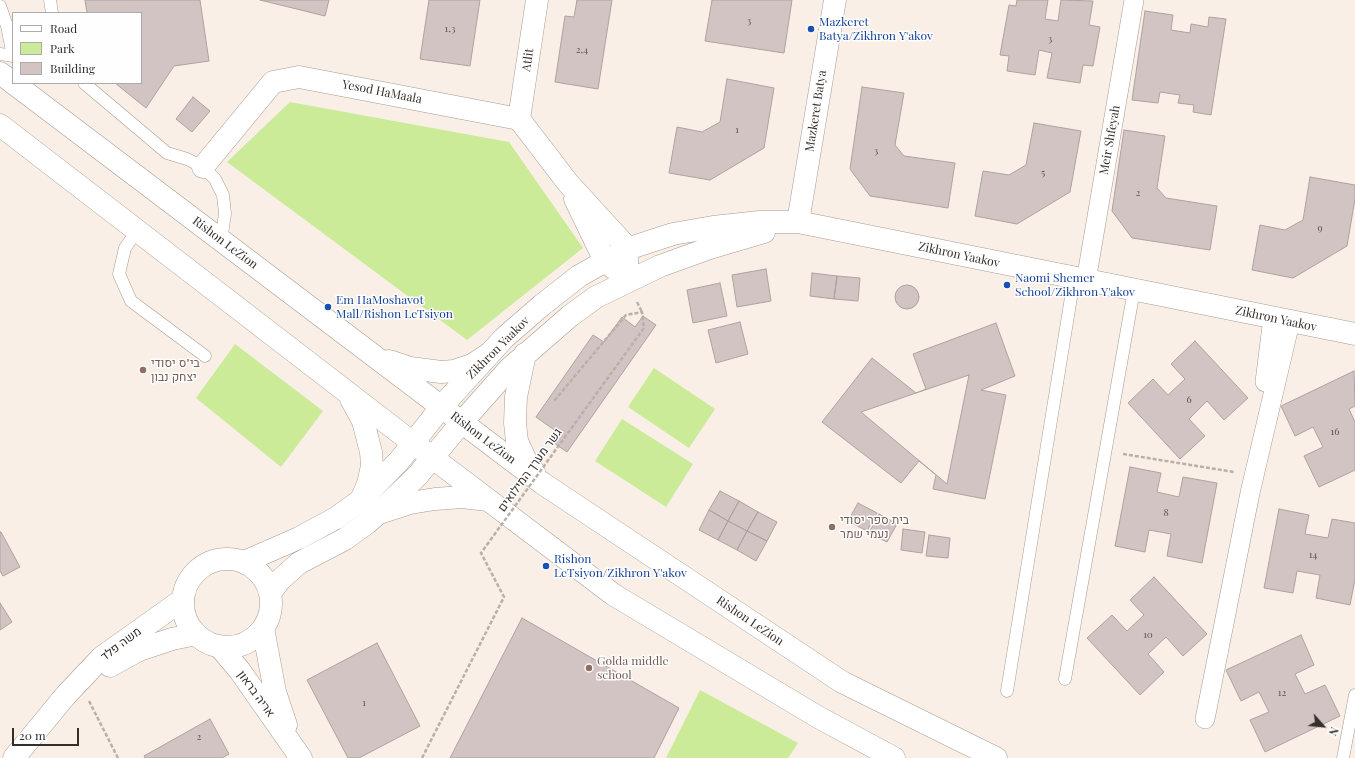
<!DOCTYPE html>
<meta charset="utf-8">
<style>
body{margin:0}
#map{position:relative;width:1355px;height:758px;overflow:hidden;background:#f9efe6;font-family:"Playfair Display",serif}
canvas{display:block}
.legend{position:absolute;left:12px;top:12px;width:130px;height:72px;box-sizing:border-box;background:#fefefe;border:1px solid #adabaa;margin:0;padding:5px 7px;list-style:none;font-size:12px;color:#332f2c}
.legend li{display:flex;align-items:center;gap:8px;height:20px}
.legend b{width:20px;border:1px solid #adabaa}
.north{position:absolute;left:1303px;top:706px;width:40px;height:40px;-webkit-text-stroke:3px #fefefe;paint-order:stroke;rotate:117deg;font-size:11px;font-weight:700;line-height:16px;text-align:center;color:#332f2c}
.north::after{content:'';display:block;margin:auto;width:14px;height:18px;background:#332f2c;clip-path:polygon(50% 0,100% 100%,50% 72%,0 100%)}
.scale{position:absolute;left:12px;top:728px;width:67px;height:18px;box-sizing:border-box;border:2px solid #332f2c;border-top:0;padding-left:5px;font-size:12px;line-height:14px;white-space:nowrap;color:#332f2c;-webkit-text-stroke:3px #fefefe;paint-order:stroke}
</style>
<div id="map">
<canvas width="1355" height="758"></canvas>
<ul class="legend">
<li><b style="height:5px;background:#fff"></b>Road</li>
<li><b style="height:11px;background:#cceb99"></b>Park</li>
<li><b style="height:11px;background:#d2c4c3"></b>Building</li>
</ul>
<div class="north">N</div>
<div class="scale">20 m</div>
</div>
<script>
const c = document.querySelector('canvas').getContext('2d');
c.lineJoin = 'round';
function fill(path, color) {
  c.fillStyle = color;
  c.fill(path, 'evenodd');
}
function shape(rows) {
  const path = new Path2D();
  for (const r of rows) {
    if (r.length === 3) {
      path.moveTo(r[0] + r[2], r[1]);
      path.arc(r[0], r[1], r[2], 0, 2 * Math.PI);
      continue;
    }
    path.moveTo(r[0], r[1]);
    for (let i = 2; i < r.length; i += 2) path.lineTo(r[i], r[i + 1]);
  }
  return path;
}
function stroke(path, color, width, dash) {
  c.strokeStyle = color;
  c.lineWidth = width;
  c.lineCap = dash ? 'butt' : 'round';
  c.setLineDash(dash || []);
  c.stroke(path);
}
function label(font, color, halo, rows, align = 'center') {
  c.font = font + ' "Playfair Display",Heebo,serif';
  c.lineWidth = 3;
  c.setLineDash([]);
  c.textBaseline = 'middle';
  c.strokeStyle = halo;
  c.fillStyle = color;
  for (const [text, x, y, turn = 0] of rows) {
    c.save();
    c.translate(x, y);
    c.rotate((+turn || 0) * Math.PI / 180);
    c.textAlign = isNaN(turn) ? turn : align;
    if (halo) c.strokeText(text, 0, 0);
    c.fillText(text, 0, 0);
    c.restore();
  }
}
fill(shape([
 [290,102,509,142,583,248,467,340,227,162],
 [235,344,323,411,281,467,196,398],
 [654,368,715,409,689,448,628,407],
 [622,419,693,464,666,507,595,461],
 [700,690,798,743,788,758,666,758]
]), '#cceb99');
const building = shape([
 [85,0,200,0,209,61,174,66,146,108,115,83,141,83,141,13,87,13,85,0],
 [260,0,329,0,325,16,260,0],
 [429,0,480,0,470,66,420,59,429,0],
 [577,0,612,0,598,89,555,82,565,16,574,17,577,0],
 [712,0,792,0,784,53,705,41,712,0],
 [1017,0,1048,0,1045,19,1058,21,1061,0,1093,1,1089,25,1100,27,1093,66,1083,65,1080,83,1047,78,1052,53,1039,50,1035,75,1007,71,1009,56,1000,55,1009,5,1016,6,1017,0],
 [1145,11,1173,15,1171,30,1190,33,1191,24,1208,27,1209,17,1226,19,1211,115,1193,112,1194,105,1178,103,1180,95,1160,92,1158,103,1132,100,1145,11],
 [727,79,774,88,764,148,710,180,669,173,677,127,702,132,720,122,727,79],
 [862,87,904,93,895,145,904,156,955,163,948,208,870,196,850,169,862,87],
 [193,97,210,111,192,132,176,119,193,97],
 [1034,123,1081,131,1070,192,1017,224,975,216,983,171,1009,175,1026,165,1034,123],
 [1124,130,1165,136,1157,188,1166,198,1217,206,1210,250,1132,238,1112,211,1124,130],
 [1310,177,1355,185,1355,199,1347,246,1293,278,1252,270,1260,225,1285,230,1303,220,1310,177],
 [766,269,771,301,737,307,732,275,766,269],
 [812,273,837,276,834,299,810,296,812,273],
 [837,276,860,278,858,301,834,299,837,276],
 [720,283,727,316,693,323,687,290,720,283],
 [907,297,12],
 [643,316,656,325,567,452,554,443,560,434,536,417,593,335,604,342,622,317,635,327,643,316],
 [740,322,748,354,716,363,708,330,740,322],
 [996,323,1015,376,981,390,1006,395,985,499,933,489,936,475,919,461,901,483,822,422,872,358,916,393,926,389,913,354,996,323],
 [1195,341,1248,398,1224,420,1207,401,1189,419,1205,436,1180,459,1128,403,1153,379,1168,395,1185,379,1171,364,1195,341],
 [1354,371,1355,406,1349,409,1355,422,1355,470,1319,487,1304,456,1323,447,1313,427,1295,436,1281,406,1354,371],
 [969,375,947,484,861,412,916,393,969,375],
 [1130,467,1161,473,1157,492,1179,497,1183,477,1217,483,1202,563,1167,556,1171,534,1149,530,1145,552,1115,546,1130,467],
 [720,491,739,501,728,521,709,510,720,491],
 [739,501,758,512,747,531,728,521,739,501],
 [858,503,877,513,867,531,848,521,858,503],
 [1279,509,1309,515,1305,534,1328,538,1332,519,1355,523,1355,579,1350,605,1316,598,1320,575,1297,571,1293,593,1264,588,1279,509],
 [709,510,728,521,718,540,699,530,709,510],
 [758,512,777,522,767,541,747,531,758,512],
 [879,514,897,524,887,542,869,533,879,514],
 [728,521,747,531,737,550,718,540,728,521],
 [903,529,925,532,922,553,901,550,903,529],
 [747,531,767,541,756,561,737,550,747,531],
 [0,532,1,532,20,567,3,576,0,571,0,532],
 [929,535,950,538,948,558,926,556,929,535],
 [1154,577,1207,634,1183,656,1166,637,1148,654,1164,672,1140,695,1087,638,1112,615,1127,631,1144,615,1130,600,1154,577],
 [0,603,12,622,0,630,0,603],
 [522,618,679,708,654,758,450,758,522,618],
 [1301,635,1314,665,1295,674,1305,694,1325,685,1340,716,1265,752,1250,720,1269,712,1259,692,1241,701,1226,670,1301,635],
 [377,643,420,726,359,758,348,758,307,680,377,643],
 [210,719,229,754,222,758,145,758,144,756,210,719]
]);
fill(building, '#d2c4c3');
stroke(building, '#afa1a1', 1);
const service = shape([
 [50,0,52,13],
 [0,6,7,26,13,56],
 [0,54,13,56],
 [84,83,167,153,187,159,203,167,215,179,223,195,225,214,221,240],
 [137,231,125,248,119,274,131,301,205,356],
 [1065,679,1134,290],
 [1007,691,1074,279],
 [1343,758,1355,695]
]);
const pedestrian = shape([
 [1086,281,1134,0],
 [1265,382,1273,318],
 [1205,719,1250,493,1290,322]
]);
const minor = shape([
 [519,119,537,0],
 [203,167,273,82,299,77,519,119,568,183,622,242,627,249,627,264],
 [575,199,605,261,616,270],
 [798,222,835,0],
 [227,603,44],
 [244,562,299,538,336,518,361,500,399,461,442,406,504,338,542,305,579,276,627,249,673,234,713,227,760,222,798,222,1355,334],
 [270,593,280,580,299,563,345,539,367,523,383,509,418,475,462,422,509,369,570,316,596,297,660,266,710,248,764,232],
 [263,628,275,692,286,725],
 [219,646,240,671,301,758],
 [110,666,139,650,172,639,196,634],
 [14,758,66,695,102,657,182,600]
]);
const secondary = shape([
 [0,73,542,483,842,682,996,758],
 [0,125,413,443,614,595,818,717,894,758],
 [525,354,516,397,515,423,517,441,526,461,534,472],
 [389,361,410,368,441,372,454,371,472,365,489,354],
 [351,399,363,421,371,452,372,466,368,484,361,500],
 [379,513,410,503,435,499,462,497,488,500]
]);
stroke(service, '#a59c93', 13);
stroke(pedestrian, '#a59c93', 20);
stroke(minor, '#a59c93', 23);
stroke(secondary, '#a59c93', 23);
stroke(shape([
 [637,302,642,312],
 [1123,454,1234,472],
 [89,701,118,758]
]), '#b8b0a9', 2.5, [4, 2]);
stroke(service, '#fff', 12);
stroke(pedestrian, '#fff', 19);
stroke(minor, '#fff', 22);
stroke(secondary, '#fff', 22);
stroke(shape([
 [422,758,504,597,481,553,644,328,642,312,626,315,554,401]
]), '#b8b0a9', 2.5, [4, 2]);
for (const [x, y, r, color] of [
 [811,29,4,"#1a4fb4"],
 [1007,285,4,"#1a4fb4"],
 [328,307,4,"#1a4fb4"],
 [143,370,4,"#8d6e63"],
 [832,527,4,"#8d6e63"],
 [546,566,4,"#1a4fb4"],
 [589,668,4,"#8d6e63"]
]) {
  const dot = new Path2D();
  dot.arc(x, y, r, 0, 2 * Math.PI);
  c.fillStyle = color;
  c.fill(dot);
  stroke(dot, '#fefefe', 1.5);
}
label('10px', '#5b5452', null, [
 ["3",749,21],
 ["1,3",450,29],
 ["3",1050,39],
 ["2,4",582,50],
 ["1",737,130],
 ["3",876,151],
 ["5",1043,173],
 ["2",1138,193],
 ["9",1320,228],
 ["6",1189,400],
 ["16",1335,432],
 ["8",1166,513],
 ["14",1313,555],
 ["10",1148,635],
 ["12",1282,693],
 ["1",364,703],
 ["2",199,737]
]);
label('12px', '#164399', '#fefefe', [
 ["Mazkeret",819,22],
 ["Batya/Zikhron Y'akov",819,36],
 ["Naomi Shemer",1015,278],
 ["School/Zikhron Y'akov",1015,292],
 ["Em HaMoshavot",336,300],
 ["Mall/Rishon LeTsiyon",336,314],
 ["Rishon",554,559],
 ["LeTsiyon/Zikhron Y'akov",554,573]
], 'left');
label('12px', '#332f2c', '#fefefe', [
 ["Atlit",528,60,-82],
 ["Yesod HaMaala",382,92,11],
 ["Mazkeret Batya",816,111,-81],
 ["Meir Shfeyah",1110,140,-80],
 ["Rishon LeZion",225,243,37],
 ["Zikhron Yaakov",959,255,12],
 ["Zikhron Yaakov",1276,319,12],
 ["Zikhron Yaakov",498,348,-45],
 ["Rishon LeZion",483,438,37],
 ["גשר מערך המילואים",530,470,-54],
 ["Rishon LeZion",750,621,34],
 ["משה פלד",121,644,-37],
 ["אריה בראון",256,694,54]
]);
label('12px', '#785e54', '#fefefe', [
 ["בי\"ס יסודי",151,363],
 ["יצחק נבון",151,377],
 ["בית ספר יסודי",840,520],
 ["נעמי שמר",840,534],
 ["Golda middle",597,661],
 ["school",597,675]
], 'left');
</script>
